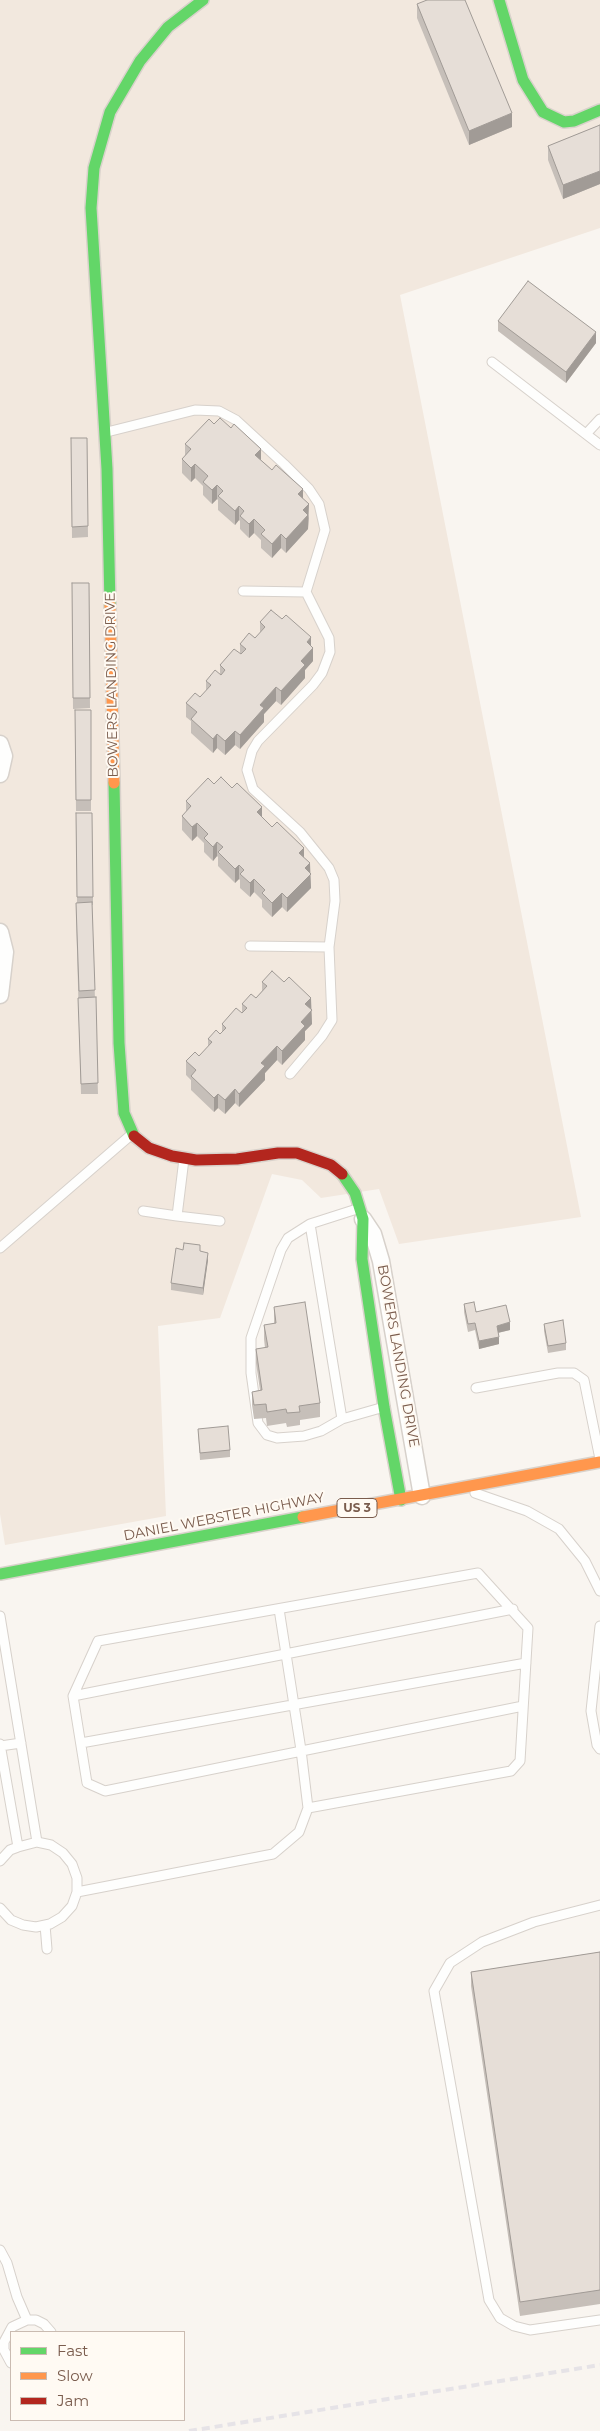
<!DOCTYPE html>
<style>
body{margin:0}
#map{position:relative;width:600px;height:2431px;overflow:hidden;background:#f9f5f0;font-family:Montserrat,sans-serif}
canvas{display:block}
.legend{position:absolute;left:10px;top:2331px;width:175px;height:90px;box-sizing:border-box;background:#fffaf3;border:1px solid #cabbb1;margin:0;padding:6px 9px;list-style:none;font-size:15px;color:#7a5c4d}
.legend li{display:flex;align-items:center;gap:10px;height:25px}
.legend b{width:25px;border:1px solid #cabbb1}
</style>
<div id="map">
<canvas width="600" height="2431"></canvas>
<ul class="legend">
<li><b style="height:6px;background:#63d668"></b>Fast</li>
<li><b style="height:6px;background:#ff974d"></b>Slow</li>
<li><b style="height:6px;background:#b3261e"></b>Jam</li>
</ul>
</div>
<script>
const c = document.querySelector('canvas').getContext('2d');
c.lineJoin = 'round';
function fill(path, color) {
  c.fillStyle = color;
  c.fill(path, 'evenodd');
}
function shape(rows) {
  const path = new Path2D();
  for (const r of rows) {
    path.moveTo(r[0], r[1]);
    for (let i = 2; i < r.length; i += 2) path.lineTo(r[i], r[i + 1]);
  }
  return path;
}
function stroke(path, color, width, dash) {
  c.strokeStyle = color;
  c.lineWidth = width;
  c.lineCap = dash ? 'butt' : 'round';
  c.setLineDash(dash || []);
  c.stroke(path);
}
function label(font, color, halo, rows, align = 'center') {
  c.font = font + ' Montserrat,sans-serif';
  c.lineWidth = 4;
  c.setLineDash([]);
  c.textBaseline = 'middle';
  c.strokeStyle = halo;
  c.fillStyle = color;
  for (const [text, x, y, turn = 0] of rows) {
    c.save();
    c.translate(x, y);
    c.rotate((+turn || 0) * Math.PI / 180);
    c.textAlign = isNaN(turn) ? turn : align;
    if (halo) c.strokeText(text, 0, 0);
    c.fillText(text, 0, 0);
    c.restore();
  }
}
fill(shape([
 [0,0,600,0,600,228,400,295,581,1217,399,1244,379,1189,321,1198,302,1180,272,1174,220,1318,158,1326,166,1516,5,1545,0,1514]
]), '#f2e8de');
const lane = shape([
 [492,362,600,445],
 [107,432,195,410,219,411,236,420,284,464,309,489,319,504,325,530,306,592],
 [587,433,600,419],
 [243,591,306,592,329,638,330,652,322,673,313,685,258,741,252,751,247,770,253,789,300,832,329,868,334,880,335,901,329,947,250,946],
 [290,1074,322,1036,332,1020,329,947],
 [184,1159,177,1216,220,1221],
 [143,1211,177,1216],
 [310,1224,288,1238,281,1250,251,1338,251,1373,258,1423,267,1435,277,1438,304,1436,321,1431,342,1419,384,1407],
 [0,1248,132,1134],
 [476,1388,558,1373,574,1373,584,1380,600,1459],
 [342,1419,310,1224,360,1208],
 [475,1493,527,1511,559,1529,585,1561,600,1591],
 [0,1616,37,1842],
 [600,1626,591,1711,597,1745,600,1749],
 [73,1696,513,1609],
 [81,1743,526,1663],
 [0,1744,18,1847],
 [0,1746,21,1743],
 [308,1808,511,1771,520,1761,528,1628,478,1573,98,1641,73,1696,87,1783,105,1791,523,1706],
 [0,1861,10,1850,18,1847,37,1842,51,1845,63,1853,72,1864,77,1878,77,1892,72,1906,62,1917,50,1924,36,1927,23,1925,11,1920,0,1908],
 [77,1892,273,1854,299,1832,308,1808,301,1750,279,1609],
 [600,1905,534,1922,482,1942,450,1963,434,1991,489,2300,500,2318,514,2326,530,2330,600,2320],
 [45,1925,47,1949],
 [0,2250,7,2263,17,2297,27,2320],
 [11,2363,4,2350,4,2342,12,2327,27,2320,36,2320,44,2324,51,2332]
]);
const street = shape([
 [0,744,4,756,0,774],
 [0,932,5,952,0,995],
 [363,1219,373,1234,381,1261,422,1496]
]);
const fast = shape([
 [499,0,523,80,543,112,564,122,574,121,600,110],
 [110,605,107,469,91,208,94,168,110,112,140,61,168,27,203,0],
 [114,783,119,1043,124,1113,134,1136],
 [342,1174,355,1193,363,1219,362,1259,384,1407,401,1500],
 [0,1574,303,1517]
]);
const slow = shape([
 [110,605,114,783],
 [303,1517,600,1462]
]);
const jam = shape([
 [134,1136,149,1148,172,1156,196,1160,237,1159,278,1153,297,1153,331,1165,342,1174]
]);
stroke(lane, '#d7d1cb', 11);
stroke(street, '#d7d1cb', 19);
stroke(fast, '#d9d2cb', 14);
stroke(slow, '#d9d2cb', 14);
stroke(jam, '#d9d2cb', 14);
stroke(lane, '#fefefd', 9);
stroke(street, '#fefefd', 16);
stroke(fast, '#63d668', 11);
stroke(slow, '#ff974d', 11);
stroke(jam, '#b3261e', 11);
stroke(shape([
 [189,2431,600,2365]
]), '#e6e3e7', 4, [8, 5]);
fill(shape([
 [417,4,512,127,469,145,417,18],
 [600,125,600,184,563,199,548,160,548,146],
 [498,321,596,343,566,383,498,331],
 [214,424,261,460,303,499,309,518,308,529,286,553,281,548,272,558,261,548,261,540,254,533,249,538,240,529,240,521,239,520,235,525,218,510,218,500,217,499,212,504,203,495,203,486,195,478,191,482,182,473,182,459,185,456,185,444],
 [71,438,87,438,88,537,72,538],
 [72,583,89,583,90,708,73,709],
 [260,622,311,646,313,661,305,670,305,678,281,705,276,701,264,714,264,722,240,749,235,745,225,755,217,748,213,753,191,733,191,721,186,717,186,703,200,697,206,691,206,681,220,674,220,665,240,653,240,644,255,638,260,633],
 [75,710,91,710,91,811,76,811],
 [214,784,262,817,304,858,310,873,311,888,287,912,282,907,272,917,262,907,262,900,254,892,250,897,240,888,240,880,239,879,235,883,218,866,218,857,217,856,213,861,204,852,204,843,197,836,192,841,182,830,182,816,186,812,186,801],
 [76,813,93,897,93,905,92,905,98,1094,81,1094,76,914,76,903,77,903],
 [262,982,311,1010,312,1024,305,1031,305,1040,282,1065,277,1060,265,1073,265,1080,239,1107,235,1103,225,1114,218,1108,214,1112,191,1090,191,1080,186,1075,186,1061,199,1056,208,1047,208,1039,220,1034,222,1032,222,1024,242,1013,242,1004,256,998,262,991],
 [200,1252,208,1260,203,1295,171,1290,171,1283],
 [464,1304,510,1330,498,1333,499,1344,479,1349,475,1330,468,1332,464,1312],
 [274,1307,320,1403,320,1417,300,1420,300,1425,287,1427,286,1423,267,1426,266,1418,254,1419,252,1405,252,1392,260,1390,256,1363,256,1349,265,1348,264,1339,264,1325,274,1324],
 [544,1324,566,1343,566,1350,548,1353,544,1331],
 [198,1429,230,1450,230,1457,200,1460],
 [600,1952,600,2304,520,2316,471,1986,471,1972]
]), '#c6bfb9');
fill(shape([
 [512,113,512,127,469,145,469,131],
 [600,171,600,184,563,199,563,185],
 [596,332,596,343,566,383,566,372],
 [261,449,261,463,255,455],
 [195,464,195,478,191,482,191,468],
 [217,485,217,499,212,504,212,490],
 [303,489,303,503,298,494],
 [309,504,308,529,286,553,286,539,303,510],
 [239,506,239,520,235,525,235,511],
 [254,519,254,533,249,538,249,524],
 [281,534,281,548,272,558,272,544],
 [311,637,311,649,313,648,313,661,305,670,305,678,281,705,281,691,301,661,307,642],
 [276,687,276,701,264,714,264,722,240,749,240,735,260,705],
 [235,731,235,745,225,755,225,741],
 [217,734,217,748,213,753,213,739],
 [262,807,262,821,257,812],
 [197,823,197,836,192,841,192,827],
 [217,842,217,856,213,861,213,847],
 [304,848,304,862,299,853],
 [310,863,311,888,287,912,287,898,305,868],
 [239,865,239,879,235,883,235,869],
 [254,879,254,892,250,897,250,883],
 [282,893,282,907,272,917,272,903],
 [311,998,312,1024,305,1031,305,1040,282,1065,282,1051,301,1022,305,1004],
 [277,1046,277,1060,265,1073,265,1080,239,1107,239,1094,261,1063],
 [235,1089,235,1103,225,1114,225,1100],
 [218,1094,218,1108,214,1112,214,1098],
 [208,1253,208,1260,203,1295,203,1288],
 [510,1322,510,1330,497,1333,497,1326],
 [499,1337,499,1344,479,1349,479,1341]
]), '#a19b96');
const building = shape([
 [427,0,465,0,512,113,469,131,417,4,427,0],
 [600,125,600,171,563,185,548,146,600,125],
 [528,281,596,332,566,372,498,321,528,281],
 [220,418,231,428,234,424,261,449,255,455,272,470,276,465,303,489,298,494,309,504,303,510,308,515,286,539,281,534,272,544,261,534,265,530,254,519,249,524,240,516,244,511,239,506,235,511,218,496,223,491,217,485,212,490,203,482,208,476,195,464,191,468,182,459,191,449,185,444,209,419,214,424,220,418],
 [71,438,87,438,88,526,72,527,71,438],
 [72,583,89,583,90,698,73,698,72,583],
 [271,610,282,619,286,615,311,637,307,642,313,648,301,661,305,665,281,691,276,687,260,705,264,708,240,735,235,731,225,741,217,734,213,739,191,719,197,712,186,703,195,693,200,697,211,685,206,681,215,670,221,675,225,670,220,665,234,649,241,654,246,649,240,644,249,633,255,638,265,627,260,622,271,610],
 [75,710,91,710,91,800,76,800,75,710],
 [221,777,232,788,237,783,262,807,257,812,272,827,277,822,304,848,299,853,310,863,305,868,311,874,287,898,282,893,272,903,262,893,265,890,254,879,250,883,240,874,244,870,239,865,235,869,218,852,223,847,217,842,213,847,204,838,208,834,197,823,192,827,182,816,191,806,186,801,208,778,214,784,221,777],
 [76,813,92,813,93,897,77,897,76,813],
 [92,902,95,990,79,991,76,903,92,902],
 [272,971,284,982,289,977,311,998,305,1004,312,1010,301,1022,305,1026,282,1051,277,1046,261,1063,265,1066,239,1094,235,1089,225,1100,218,1094,214,1098,191,1076,196,1070,186,1061,195,1052,199,1056,212,1042,208,1039,216,1030,220,1034,226,1028,222,1024,236,1008,242,1013,247,1008,242,1004,251,994,256,998,267,986,262,982,272,971],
 [96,997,98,1083,81,1084,78,998,96,997],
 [184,1243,200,1245,200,1251,208,1253,203,1288,171,1283,176,1248,183,1250,184,1243],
 [305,1302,320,1403,299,1406,300,1412,287,1413,286,1409,267,1412,266,1404,254,1405,252,1392,262,1390,256,1349,268,1347,264,1325,276,1323,274,1307,305,1302],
 [474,1302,476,1312,506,1305,510,1322,497,1326,499,1337,479,1341,475,1323,468,1324,464,1304,474,1302],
 [563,1320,566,1343,548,1346,544,1324,563,1320],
 [228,1426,230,1450,200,1453,198,1429,228,1426],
 [600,1952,600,2290,520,2302,471,1972,600,1952]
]);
fill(building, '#e6ded7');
stroke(building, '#a19b96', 1);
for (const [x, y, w] of [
 [357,1508,40]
]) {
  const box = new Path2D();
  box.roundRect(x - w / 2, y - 9.5, w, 19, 4);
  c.fillStyle = '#fffaf3';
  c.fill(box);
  stroke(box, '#7a5c4d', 1);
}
label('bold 12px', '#7a5c4d', null, [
 ["US 3",357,1508]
]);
label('14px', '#7a5c4d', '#fffaf3', [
 ["BOWERS LANDING DRIVE",112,685,-91],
 ["BOWERS LANDING DRIVE",398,1356,80],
 ["DANIEL WEBSTER HIGHWAY",224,1517,-11]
]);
</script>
